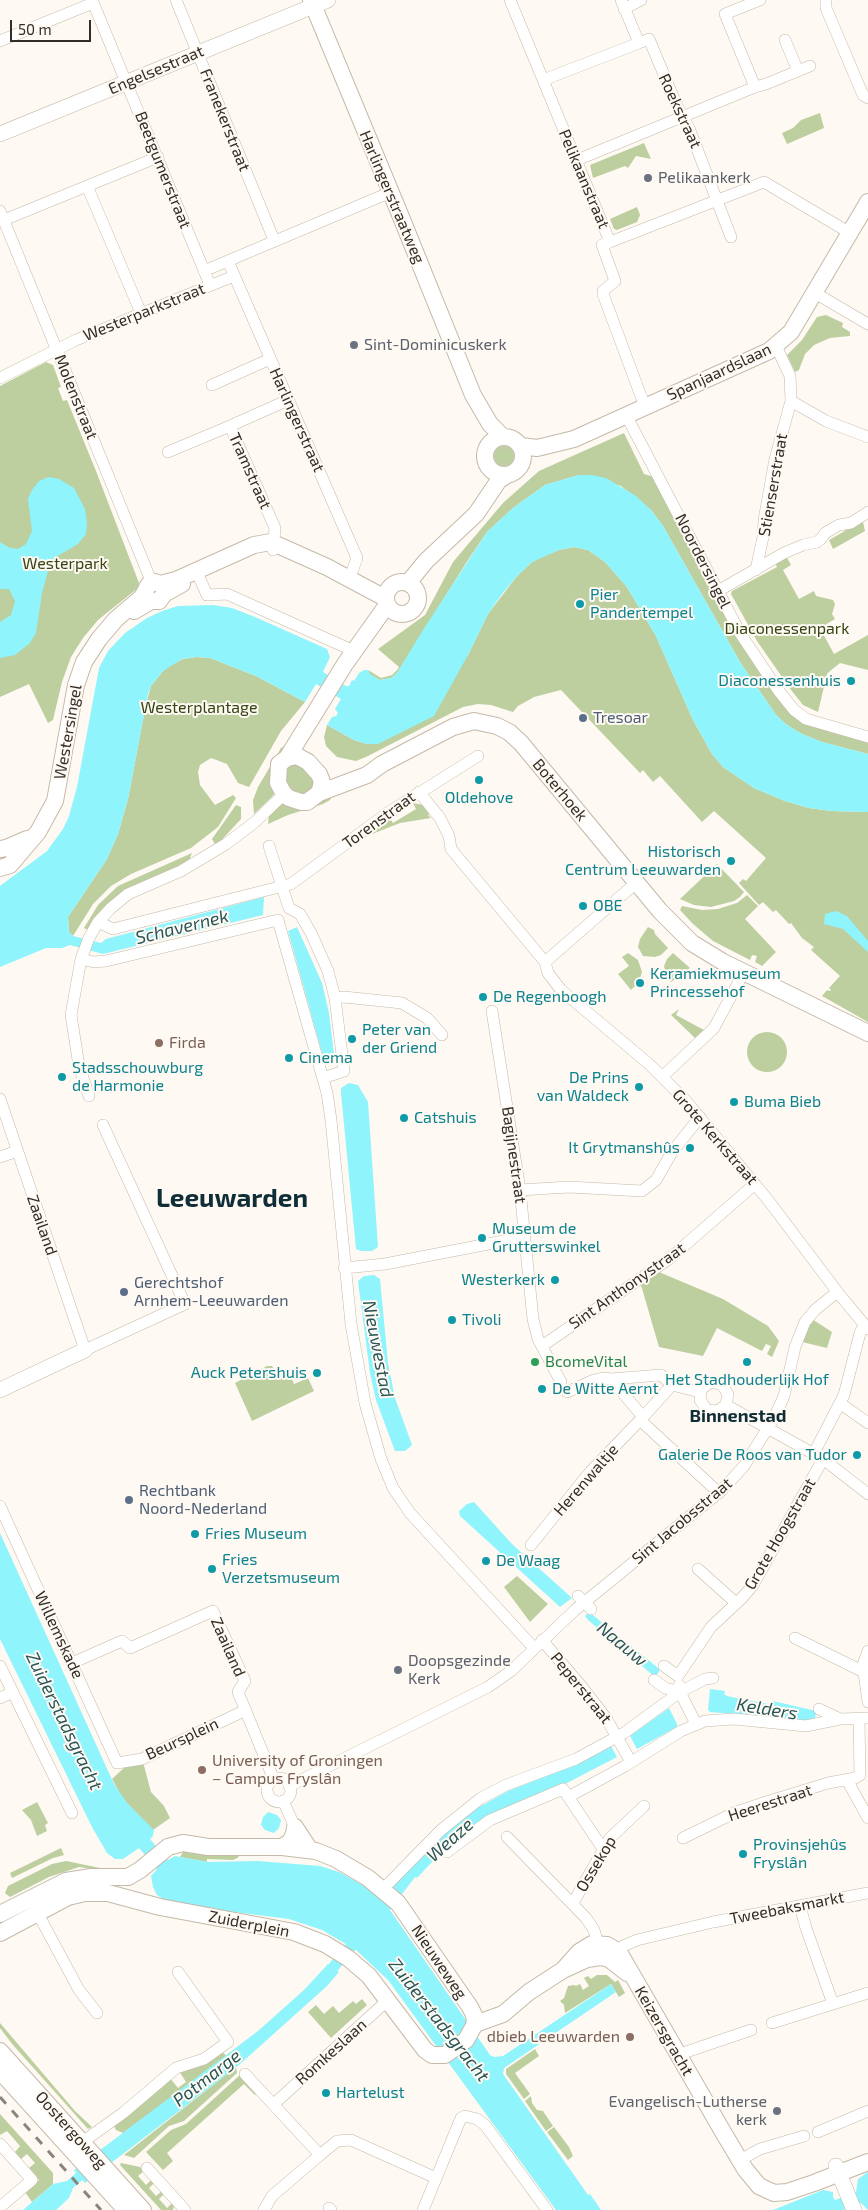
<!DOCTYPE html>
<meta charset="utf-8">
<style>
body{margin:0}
#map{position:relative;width:868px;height:2210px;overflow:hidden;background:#fef9f2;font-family:"Exo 2",sans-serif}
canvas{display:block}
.scale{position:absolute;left:10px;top:20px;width:81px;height:22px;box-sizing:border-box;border:2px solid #322d27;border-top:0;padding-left:6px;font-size:15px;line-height:18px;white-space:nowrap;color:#322d27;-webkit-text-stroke:4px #fef9f2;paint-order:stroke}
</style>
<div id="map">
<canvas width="868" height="2210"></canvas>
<div class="scale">50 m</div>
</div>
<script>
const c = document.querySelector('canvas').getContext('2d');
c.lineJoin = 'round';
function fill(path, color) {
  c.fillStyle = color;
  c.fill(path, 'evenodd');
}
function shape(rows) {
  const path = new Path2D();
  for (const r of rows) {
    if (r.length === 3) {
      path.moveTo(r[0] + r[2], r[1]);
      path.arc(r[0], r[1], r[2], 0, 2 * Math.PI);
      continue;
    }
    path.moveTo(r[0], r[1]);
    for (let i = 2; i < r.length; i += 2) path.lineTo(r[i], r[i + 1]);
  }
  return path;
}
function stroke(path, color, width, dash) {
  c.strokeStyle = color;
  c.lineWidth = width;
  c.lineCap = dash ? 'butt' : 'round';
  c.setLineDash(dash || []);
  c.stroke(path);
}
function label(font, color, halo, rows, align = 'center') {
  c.font = font + ' "Exo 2",sans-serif';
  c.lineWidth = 4;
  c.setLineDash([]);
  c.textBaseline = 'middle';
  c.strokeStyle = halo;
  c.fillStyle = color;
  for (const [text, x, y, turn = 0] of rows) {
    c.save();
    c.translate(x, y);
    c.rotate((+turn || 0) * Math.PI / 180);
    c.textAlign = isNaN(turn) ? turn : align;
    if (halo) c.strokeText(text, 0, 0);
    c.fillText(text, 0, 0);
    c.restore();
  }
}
fill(shape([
 [820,113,824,128,787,144,782,133,793,128,801,120],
 [644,143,651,159,636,156,628,168,625,166,593,178,590,165],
 [637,207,640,215,637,222,617,230,614,229,610,219],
 [826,315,843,323,842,327,850,332,850,336,830,338,814,345,805,354,799,370,795,372,787,355,802,340,817,317],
 [46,362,53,365,61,387,58,388,63,401,67,400,96,471,139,583,138,588,98,620,83,638,71,657,62,682,53,720,48,723,29,684,0,697,0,386],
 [624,433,644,474,654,477,736,636,768,685,805,723,868,742,868,754,822,742,802,734,787,725,776,715,740,662,663,526,651,510,621,486,579,475,545,485,513,508,487,532,468,560,397,673,391,678,380,680,369,674,368,670,381,678,392,675,397,670,399,667,378,649,425,615,453,562,503,503,539,471],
 [504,456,10],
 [863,522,865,531,833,549,829,540,845,531,844,529],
 [574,547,588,550,605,562,627,587,656,636,693,720,712,754,723,767,754,788,785,801,809,808,832,811,868,812,868,1022,822,996,827,990,830,991,831,990,829,988,840,976,811,950,814,947,802,938,791,923,789,924,776,910,773,912,763,902,759,905,739,883,743,879,746,881,766,858,714,811,702,822,660,776,653,782,643,770,640,773,561,690,534,697,518,706,513,712,491,705,478,704,463,707,366,757,356,761,337,757,326,746,324,737,327,725,354,740,367,744,468,655,488,614,517,576,532,562,542,557,559,550],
 [786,556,791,565,783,570,799,599,814,591,816,596,833,600,835,604,832,614,835,619,820,628,834,654,868,635,868,670,840,663,830,671,827,674,818,712,803,705,791,690,757,641,731,594,732,591,777,567,775,563],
 [197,657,210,658,256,676,305,702,281,731,249,787,238,783,227,764,211,758,200,765,198,772,200,785,215,805,233,795,236,798,218,827,191,848,131,874,111,886,93,904,73,936,69,932,68,917,107,859,118,834,128,799,146,704,151,686,163,671,169,666,183,659],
 [291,743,273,796,254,814,253,800,258,787,281,748],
 [297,764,302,768,314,782,312,789,304,794,293,791,285,779,288,767],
 [335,791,330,800,323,804,288,815,268,824,269,815,280,805],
 [413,803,423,805,432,812,428,815,431,818,400,823,362,838,389,817,393,823,416,809],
 [236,805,241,807,241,819,216,846,212,839],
 [192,853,188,863,119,894,101,911,88,930,84,928,98,905,118,886],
 [717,864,744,892,740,897,734,901,711,907,694,905,680,899],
 [747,895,758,906,745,919,776,952,762,966,755,962,757,956,752,955,750,960,713,941,693,924,680,910,682,906,702,910,718,909,737,903],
 [648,927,654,930,655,934,668,948,661,955,655,957,643,956,638,947,640,939],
 [628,953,638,960,642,972,639,982,631,990,618,974,629,966,622,957],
 [673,953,690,968,671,982,666,975,664,966,667,959],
 [679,1009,676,1015,704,1030,695,1038,671,1015],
 [767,1052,20],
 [659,1272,723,1299,768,1326,779,1341,772,1357,767,1354,771,1346,766,1344,762,1351,717,1328,703,1356,659,1347,641,1285],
 [812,1319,832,1332,827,1348,802,1342],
 [267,1366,272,1366,275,1371,278,1369,280,1372,288,1368,294,1384,308,1378,314,1391,252,1421,235,1383],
 [517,1576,548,1604,530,1622,504,1587],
 [143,1762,151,1792,164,1806,170,1818,153,1830,123,1799,112,1779,128,1764],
 [37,1802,48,1823,45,1825,47,1831,37,1836,31,1820,22,1810],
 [61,1848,64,1855,53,1858,12,1878,10,1873],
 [183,1852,237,1853,239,1857,233,1860,207,1859,207,1862,180,1857],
 [66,1861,115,1871,114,1872,79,1867,49,1877,10,1897,5,1893,8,1886,52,1864],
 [597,1975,607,1975,615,1982,618,1980,625,1993,619,1997,611,1984,565,2013,564,2005,560,2001,564,1998,568,1986,574,1985,576,1986,580,1984,583,1990,589,1986,584,1978,588,1976,591,1979],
 [362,1999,367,2005,331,2038,308,2012,316,2005,324,2014,333,2006,339,2013,353,2001,356,2004],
 [0,2023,75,2111,92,2127,88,2129,13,2045,0,2028],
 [535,2049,539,2056,515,2073,530,2094,524,2099,506,2074,506,2069],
 [222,2052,227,2056,123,2133,116,2130,114,2126,148,2099,170,2078,178,2088,186,2082,179,2071],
 [236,2067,237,2073,184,2121,169,2126,134,2158,124,2155],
 [241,2074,258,2093,255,2095,244,2084,167,2153,173,2161,163,2170,146,2152,171,2130,186,2124],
 [531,2096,532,2103,537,2110,543,2111,553,2126,546,2131,525,2101],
 [0,2114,53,2173,53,2184,32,2202,25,2192,39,2180,29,2168,35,2163,27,2154,21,2159,15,2152,20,2146,7,2131,0,2135],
 [554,2127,569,2147,573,2156,568,2160,547,2132],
 [121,2163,140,2167,144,2171,138,2176,146,2185,151,2180,154,2183,149,2188,156,2196,162,2191,164,2194,159,2199,167,2208,172,2203,174,2206,173,2210,161,2210,120,2165]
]), '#bdcf9f');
fill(shape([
 [579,475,592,475,606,478,636,496,651,510,663,526,740,662,776,715,787,725,802,734,822,742,868,754,868,812,832,811,809,808,785,801,754,788,723,767,712,754,693,720,656,636,627,587,605,562,588,550,574,547,559,550,532,562,517,576,502,594,488,614,468,655,434,716,378,744,367,744,354,740,327,725,332,717,336,716,338,713,335,709,341,699,316,684,305,702,256,676,210,658,197,657,182,659,163,671,151,686,148,694,128,799,118,834,107,859,68,917,69,932,73,936,101,943,106,939,264,897,263,915,103,954,70,945,62,948,46,948,0,967,0,886,47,851,63,829,69,816,77,787,99,668,108,651,125,633,147,618,162,611,178,606,213,605,232,608,255,617,327,649,330,657,323,672,346,686,349,686,352,680,354,681,359,673,364,670,368,670,370,674,380,680,391,678,397,673,423,630,487,532,513,508,545,485],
 [49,477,59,479,74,488,85,509,87,524,86,534,78,544,54,558,50,564,42,593,36,633,30,643,15,655,0,658,0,622,11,615,15,601,9,589,0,589,0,542,10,548,18,549,26,544,32,531,28,499,32,490,39,481],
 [836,911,847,916,868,941,868,952,843,929,824,924,825,914],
 [297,927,322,983,329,1013,334,1054,324,1060,288,931],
 [349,1083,358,1085,368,1102,378,1247,372,1251,361,1251,356,1249,341,1093,341,1088],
 [374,1275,380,1279,388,1363,395,1398,412,1445,405,1451,395,1451,376,1400,370,1373,358,1281,364,1276],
 [474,1502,512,1544,572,1598,560,1607,460,1516,459,1511,467,1504],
 [0,1533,114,1784,127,1803,154,1830,153,1836,150,1839,168,1860,175,1856,208,1862,258,1861,320,1866,339,1872,366,1887,379,1898,382,1897,445,1834,472,1811,508,1791,567,1768,611,1746,617,1757,567,1783,492,1814,476,1823,445,1848,417,1878,415,1877,390,1910,490,2055,494,2057,503,2056,611,1984,616,1992,504,2068,503,2074,588,2195,590,2194,601,2210,556,2210,388,1980,356,1950,322,1930,289,1919,226,1911,163,1899,157,1895,153,1887,151,1876,157,1869,139,1848,123,1859,115,1859,107,1853,92,1827,0,1639],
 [589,1612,657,1667,660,1670,655,1677,588,1620,585,1616],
 [710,1689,725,1691,724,1694,727,1696,736,1698,769,1704,773,1701,816,1711,815,1721,710,1712,708,1710],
 [669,1708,677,1724,677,1727,637,1749,630,1736],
 [268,1812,277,1815,281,1820,279,1828,274,1833,265,1830,261,1825,263,1817],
 [328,1964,339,1972,327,1986,239,2065,85,2183,82,2180,73,2188,69,2198,56,2210,23,2210,53,2184,67,2181,76,2173,74,2170,79,2166,258,2031,304,1990],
 [868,2172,868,2210,861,2203,843,2210,773,2210,823,2190,833,2192,833,2197,835,2200,856,2192,858,2179]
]), '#8ff4fc');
stroke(shape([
 [324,1978,360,1936]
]), '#8ff4fc', 11);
const minor = shape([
 [92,0,210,285],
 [176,0,274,240],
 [510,0,610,242,602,245,615,281,603,291,603,294,645,407],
 [621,0,639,43,649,39,677,106,689,128,731,237],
 [826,0,826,8,863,95,868,98],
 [624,9,641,0],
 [785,40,798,71],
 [0,41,93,3],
 [543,80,639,43],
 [755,87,725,14,760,0],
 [577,160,755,87,766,84,810,66],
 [87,186,141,313],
 [0,211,152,583],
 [4,220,158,157],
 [610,242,764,182,850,233],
 [228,261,357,558,349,580],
 [204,271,391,192],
 [815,293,868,324],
 [0,378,76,340,234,276],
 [212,385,270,359],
 [791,401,826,421,868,437],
 [626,415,740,633,778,690,794,710,806,719,868,737],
 [168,452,230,426],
 [273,550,275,528,230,426,288,400],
 [756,570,763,537,764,520,775,459,791,401,790,376,776,346],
 [197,572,207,595,227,594,354,651],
 [718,591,784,553,803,545,817,542,821,539,825,533,839,525,851,523,868,512],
 [419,792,440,818,449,836,451,849,545,962,548,973,561,990,649,1064,687,1102,768,1200,839,1294,868,1329],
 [269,846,289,908,300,914,311,933,328,971,335,998,344,1071,323,1078],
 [278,920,327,1093,331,1120,351,1324,365,1403,381,1459,393,1488,410,1513,534,1648],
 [98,922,113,929,291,884,389,812,478,756],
 [81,959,94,962,106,961,278,920],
 [545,962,637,882],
 [335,998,344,997,402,1003,427,1018,442,1035],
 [492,1011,520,1190,533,1319,538,1339,561,1382],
 [662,1077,714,1028,744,972],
 [89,1096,79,1066,71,1015,81,959,89,938,98,922,111,908,128,894,181,871,226,844,255,822,284,794],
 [0,1099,85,1350,185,1304,103,1125],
 [0,1157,17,1151],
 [520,1190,569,1187,642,1191,656,1180,672,1152,700,1117],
 [344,1268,385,1264,524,1237],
 [542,1346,669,1259,755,1184],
 [611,1379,661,1375,672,1385],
 [567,1392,594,1380,603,1378,611,1379,643,1417,672,1385,700,1392],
 [841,1404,868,1423],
 [726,1405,728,1394,722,1385,711,1382,701,1389,700,1400,707,1410,717,1411,726,1405,823,1459,868,1494],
 [640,1420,719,1493],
 [814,1453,844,1395,860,1333,864,1326],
 [0,1506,117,1763,142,1759,246,1710],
 [531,1545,590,1472,643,1417],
 [698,1569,736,1603],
 [578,1596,591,1609],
 [795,1638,864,1672],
 [542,1640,582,1687,606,1718,631,1762],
 [868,1651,863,1665,868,1702],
 [72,1663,122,1641,130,1648,213,1611,245,1681,238,1692,274,1780],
 [0,1666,72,1813],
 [664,1666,678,1676],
 [678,1676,711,1627,742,1598,753,1585,823,1459],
 [654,1680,665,1688,680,1692],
 [679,1685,680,1692,696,1724],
 [0,1698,13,1692],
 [819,1709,840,1719],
 [279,1790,12],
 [847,1780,868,1818],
 [289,1786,488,1687,511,1671,575,1610,722,1490,744,1466,774,1418,784,1396,795,1347,805,1322,815,1310,837,1292],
 [570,1796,625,1766,681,1731,705,1721,734,1719,806,1726,840,1719,868,1718],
 [283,1801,295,1827],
 [507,1837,586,1918,594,1930,600,1951],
 [683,1838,734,1813,763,1803,828,1783,855,1778,860,1775,859,1719],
 [447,1852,490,1820,563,1789,603,1849],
 [383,1889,441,1830,481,1798,506,1785,576,1759,624,1733,680,1692,705,1679,713,1678],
 [573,1903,610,1838,644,1806],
 [800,1906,806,1928,833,2004],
 [37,1912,79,1990,97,2013],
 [615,1957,623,1946,637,1940,713,1922,868,1893],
 [772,2023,868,1993],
 [677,2055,751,2030],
 [245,2074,320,2155,272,2196,264,2210],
 [274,2104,389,1999],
 [818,2132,868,2111],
 [0,2144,32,2180,0,2207],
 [77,2146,123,2113,176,2068,204,2059,228,2042,178,1972],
 [320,2155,337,2141,351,2140,436,2178],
 [740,2160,760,2149,804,2136],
 [147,2168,185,2210],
 [329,2208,331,2210],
 [423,2210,461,2118,465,2116,477,2119,485,2125,547,2210]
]);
const tertiary = shape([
 [0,134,328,0],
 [0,1390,85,1350],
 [836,2166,854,2210]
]);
const secondary = shape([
 [311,0,399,212,473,395,490,424,502,436],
 [504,456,19],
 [521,446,537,448,574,439,769,351,791,332,868,202],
 [402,598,16],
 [408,583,426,561,476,514,499,480,507,475],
 [134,611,151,601,159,601,164,594,182,584],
 [297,756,308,762,319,774,322,782,319,793,307,802,301,802,289,798,284,794,278,783,279,764,287,758,297,756],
 [287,758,345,664,387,605],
 [319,793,367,775,382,764,453,727,474,721,497,726,509,732,521,743,660,911,692,943,723,962,868,1033],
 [0,849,6,848,27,839],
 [0,868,10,865,38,832,55,801,76,685,84,662,99,639,116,619,142,597,149,584,155,582,160,584,176,580,254,545,271,542,327,567,385,598],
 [282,1847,290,1842,294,1834,295,1827,310,1850],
 [0,1914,66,1881,91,1877,128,1877,140,1870,168,1847,183,1843,208,1847,282,1847,316,1851,336,1859,368,1878,398,1903,470,2007,474,2015,475,2024,466,2040,445,2055,432,2055,425,2050,369,1976,348,1958,325,1944,294,1932,160,1907,108,1893,85,1893,68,1897,0,1933],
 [563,1970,579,1952,592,1944,607,1945,619,1952,723,2132,745,2169,759,2186,774,2193,787,2192,814,2183,868,2162],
 [475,2024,503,2014,529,1992,563,1970,587,1959,601,1957,609,1959,627,1973],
 [0,2051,143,2210],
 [0,2071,126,2210]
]);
stroke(minor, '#c5b9a8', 12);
stroke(tertiary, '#c5b9a8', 16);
stroke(secondary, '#c5b9a8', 18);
stroke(minor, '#fff', 11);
stroke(tertiary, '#fff', 15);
stroke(secondary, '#fff', 16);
stroke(shape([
 [0,2097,101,2210]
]), '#89847d', 3, [9, 9]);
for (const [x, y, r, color] of [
 [648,178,5,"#6b7280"],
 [354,345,5,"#6b7280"],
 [580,604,5,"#0f9aa8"],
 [851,681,5,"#0f9aa8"],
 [583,718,5,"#5c6f8a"],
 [479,780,5,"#0f9aa8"],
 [731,861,5,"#0f9aa8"],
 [583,906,5,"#0f9aa8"],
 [640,983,5,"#0f9aa8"],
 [483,997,5,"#0f9aa8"],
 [352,1039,5,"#0f9aa8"],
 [159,1043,5,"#8d6e63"],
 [289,1058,5,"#0f9aa8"],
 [62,1077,5,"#0f9aa8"],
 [639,1087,5,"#0f9aa8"],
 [734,1102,5,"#0f9aa8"],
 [404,1118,5,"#0f9aa8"],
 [690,1148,5,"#0f9aa8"],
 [482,1238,5,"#0f9aa8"],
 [555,1280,5,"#0f9aa8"],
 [124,1292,5,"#5c6f8a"],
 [452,1320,5,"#0f9aa8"],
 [535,1362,5,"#2e9e5b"],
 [747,1362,5,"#0f9aa8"],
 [317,1373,5,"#0f9aa8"],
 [542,1389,5,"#0f9aa8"],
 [857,1455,5,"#0f9aa8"],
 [129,1500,5,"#5c6f8a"],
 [195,1534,5,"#0f9aa8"],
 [486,1561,5,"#0f9aa8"],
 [212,1569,5,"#0f9aa8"],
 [398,1670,5,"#6b7280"],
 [202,1770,5,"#8d6e63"],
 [743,1854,5,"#0f9aa8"],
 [630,2037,5,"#8d6e63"],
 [326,2093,5,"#0f9aa8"],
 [777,2111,5,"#6b7280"]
]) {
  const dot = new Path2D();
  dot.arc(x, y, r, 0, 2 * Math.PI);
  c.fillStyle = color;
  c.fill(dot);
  stroke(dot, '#fef9f2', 2);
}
label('16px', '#322d27', '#fef9f2', [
 ["Engelsestraat",156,70,-23],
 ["Roekstraat",680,111,65],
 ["Franekerstraat",225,120,68],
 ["Beetgumerstraat",163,170,68],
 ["Pelikaanstraat",584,179,67],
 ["Harlingerstraatweg",392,197,67],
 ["Westerparkstraat",144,312,-22],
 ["Spanjaardslaan",719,372,-25],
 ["Molenstraat",76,397,68],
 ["Harlingerstraat",297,420,66],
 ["Tramstraat",250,471,66],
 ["Stienserstraat",773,485,-80],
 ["Noordersingel",703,561,63],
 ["Westersingel",68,732,-80],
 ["Boterhoek",560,790,50],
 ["Torenstraat",379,820,-36],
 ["Grote Kerkstraat",715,1137,49],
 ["Bagijnestraat",514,1155,82],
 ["Zaailand",42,1225,71],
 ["Sint Anthonystraat",627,1286,-35],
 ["Herenwaltje",586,1480,-49],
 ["Sint Jacobsstraat",682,1521,-40],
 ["Grote Hoogstraat",780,1534,-60],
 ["Willemskade",59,1635,65],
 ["Zaailand",228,1647,66],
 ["Peperstraat",581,1688,51],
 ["Beursplein",182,1739,-25],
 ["Heerestraat",770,1803,-18],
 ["Ossekop",596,1864,-59],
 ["Tweebaksmarkt",787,1908,-11],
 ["Zuiderplein",249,1924,11],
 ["Nieuweweg",439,1962,56],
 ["Keizersgracht",664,2031,60],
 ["Romkeslaan",331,2052,-42],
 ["Oostergoweg",71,2130,48]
]);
label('16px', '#5b616d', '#fef9f2', [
 ["Pelikaankerk",658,178],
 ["Sint-Dominicuskerk",364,345],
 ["Doopsgezinde",408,1661],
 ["Kerk",408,1679],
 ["Evangelisch-Lutherse",767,2102,"right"],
 ["kerk",767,2120,"right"]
], 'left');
label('16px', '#354413', '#fef9f2', [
 ["Westerpark",65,564],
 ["Diaconessenpark",787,629],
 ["Westerplantage",199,708]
]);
label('16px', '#0d838f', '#fef9f2', [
 ["Pier",590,595],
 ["Pandertempel",590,613],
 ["Diaconessenhuis",841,681,"right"],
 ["Oldehove",479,798,"center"],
 ["Historisch",721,852,"right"],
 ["Centrum Leeuwarden",721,870,"right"],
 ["OBE",593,906],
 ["Keramiekmuseum",650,974],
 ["Princessehof",650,992],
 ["De Regenboogh",493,997],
 ["Peter van",362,1030],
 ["der Griend",362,1048],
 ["Cinema",299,1058],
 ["Stadsschouwburg",72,1068],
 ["de Harmonie",72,1086],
 ["De Prins",629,1078,"right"],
 ["van Waldeck",629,1096,"right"],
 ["Buma Bieb",744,1102],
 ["Catshuis",414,1118],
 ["It Grytmanshûs",680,1148,"right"],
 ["Museum de",492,1229],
 ["Grutterswinkel",492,1247],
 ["Westerkerk",545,1280,"right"],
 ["Tivoli",462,1320],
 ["Auck Petershuis",307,1373,"right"],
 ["Het Stadhouderlijk Hof",747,1380,"center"],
 ["De Witte Aernt",552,1389],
 ["Galerie De Roos van Tudor",847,1455,"right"],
 ["Fries Museum",205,1534],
 ["Fries",222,1560],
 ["Verzetsmuseum",222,1578],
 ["De Waag",496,1561],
 ["Provinsjehûs",753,1845],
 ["Fryslân",753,1863],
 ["Hartelust",336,2093]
], 'left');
label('16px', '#4e5e75', '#fef9f2', [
 ["Tresoar",593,718],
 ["Gerechtshof",134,1283],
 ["Arnhem-Leeuwarden",134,1301],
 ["Rechtbank",139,1491],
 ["Noord-Nederland",139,1509]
], 'left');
label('16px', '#785e54', '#fef9f2', [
 ["Firda",169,1043],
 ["University of Groningen",212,1761],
 ["– Campus Fryslân",212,1779],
 ["dbieb Leeuwarden",620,2037,"right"]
], 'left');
label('16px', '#27864d', '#fef9f2', [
 ["BcomeVital",545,1362]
], 'left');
label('italic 18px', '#275558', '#fef9f2', [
 ["Schavernek",182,927,-14],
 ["Nieuwestad",378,1349,79],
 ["Naauw",622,1644,40],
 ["Kelders",767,1709,9],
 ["Zuiderstadsgracht",64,1721,64],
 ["Weaze",450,1840,-42],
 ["Zuiderstadsgracht",439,2020,52],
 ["Potmarge",207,2078,-38]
]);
label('bold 18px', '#102e38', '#fef9f2', [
 ["Binnenstad",738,1416]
]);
label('bold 26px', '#102e38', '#fef9f2', [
 ["Leeuwarden",232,1198]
]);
</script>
